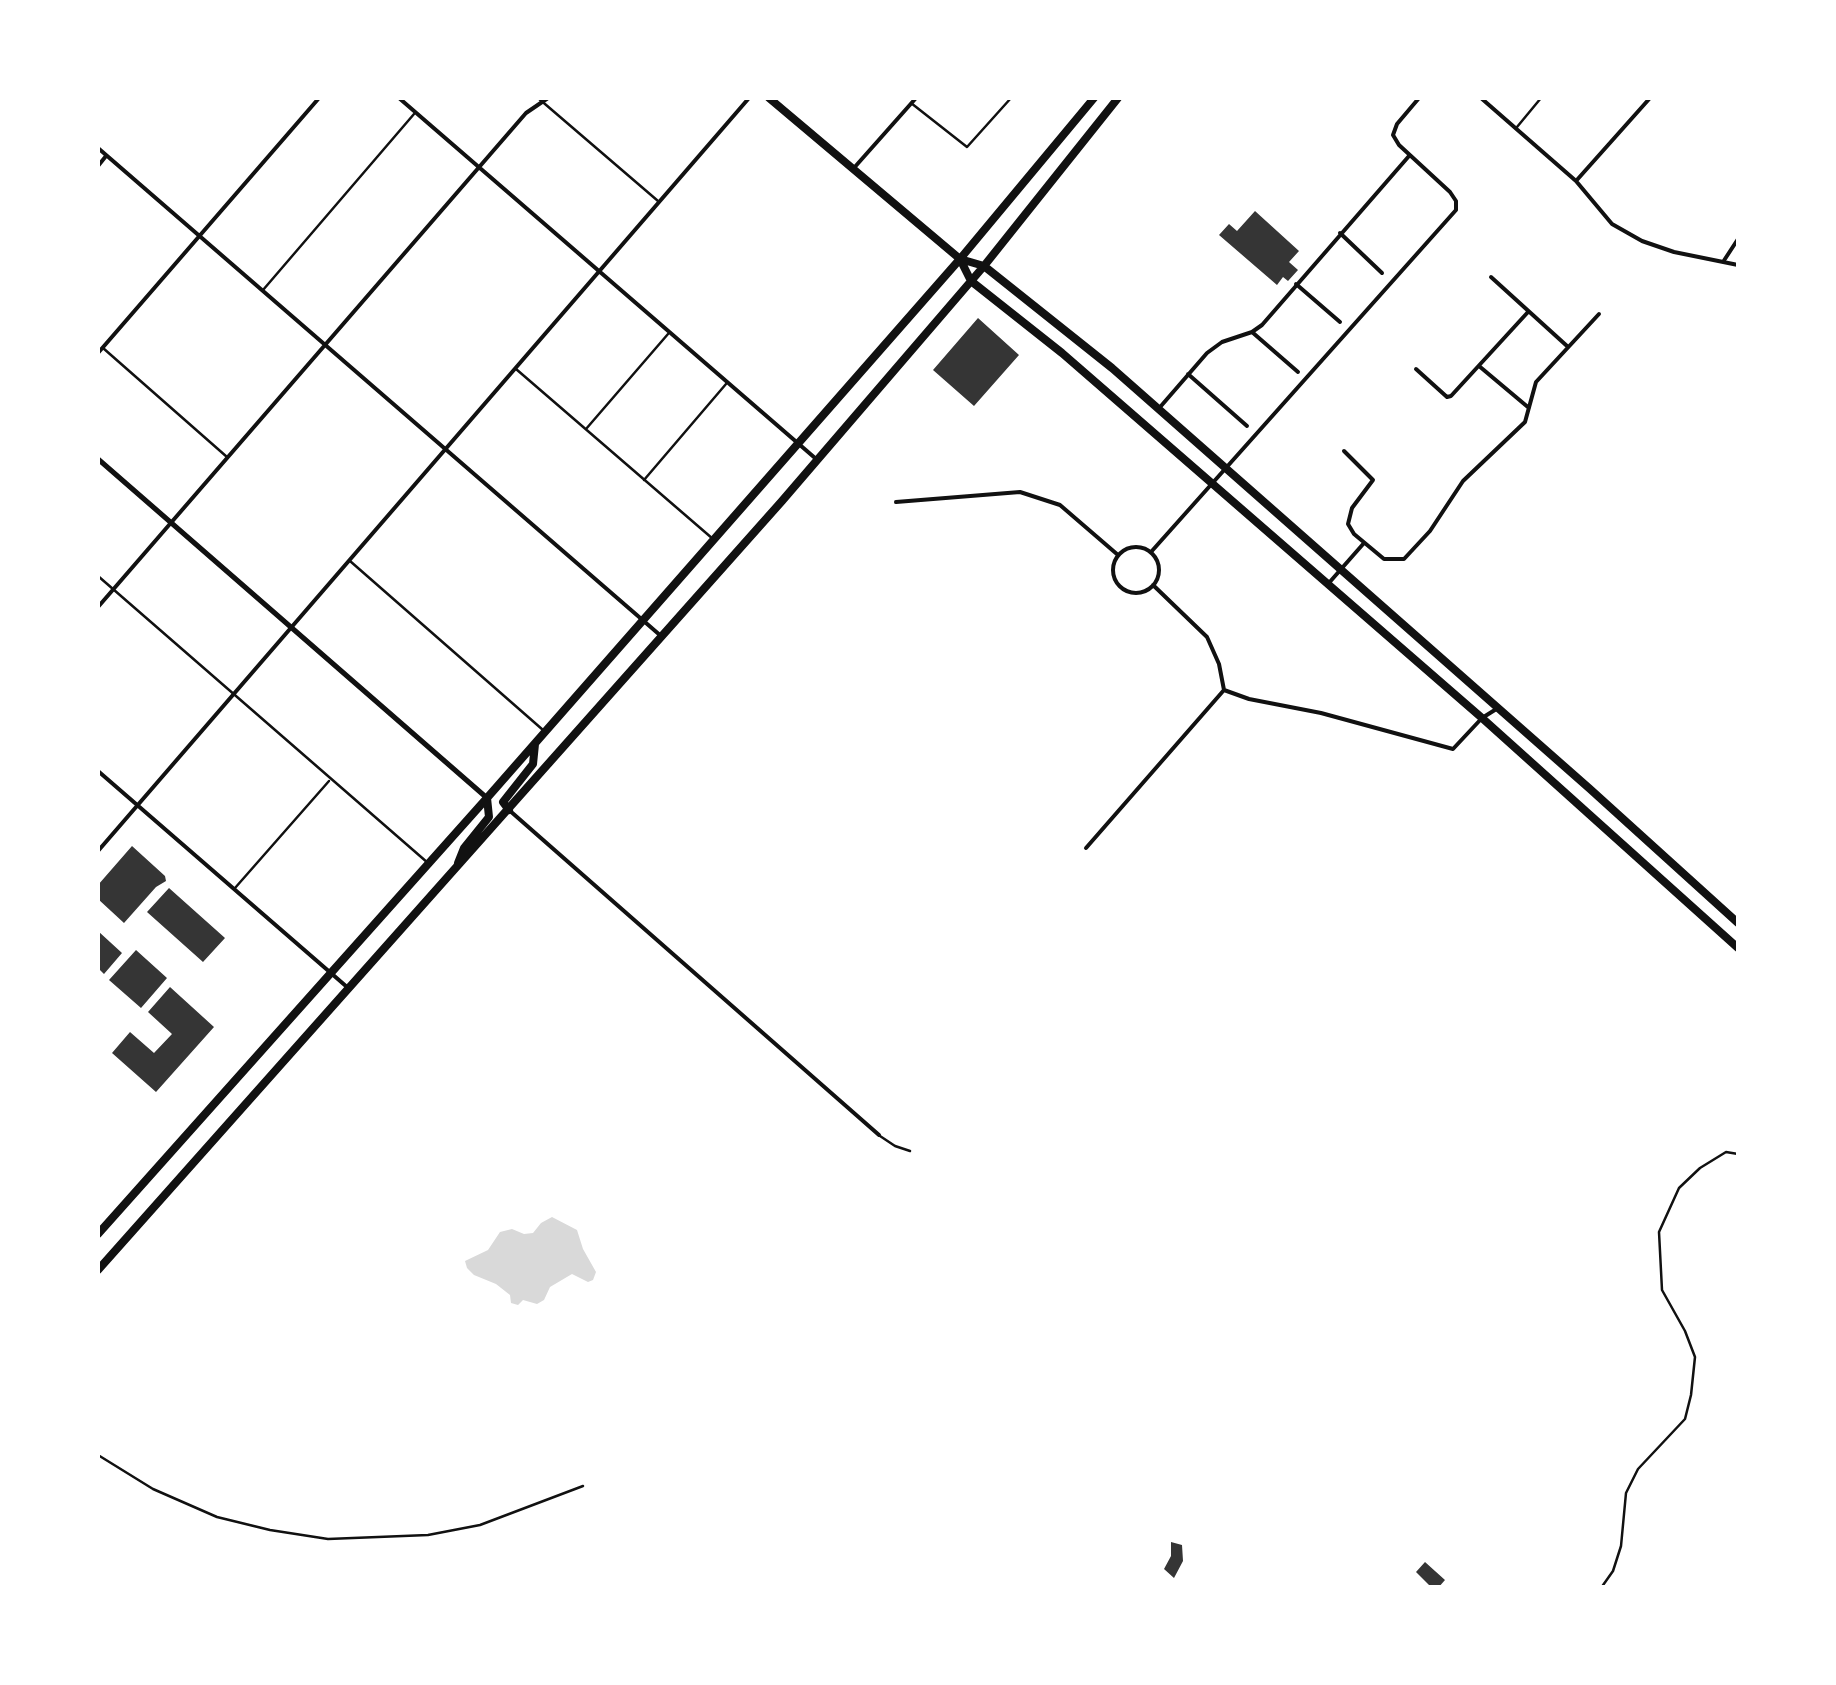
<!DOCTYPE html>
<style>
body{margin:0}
#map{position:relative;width:1836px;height:1685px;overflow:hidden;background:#fff;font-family:"Sofia Sans Condensed",sans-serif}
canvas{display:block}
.frame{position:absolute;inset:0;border:100px solid #fff;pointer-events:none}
</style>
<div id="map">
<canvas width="1836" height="1685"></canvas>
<div class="frame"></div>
</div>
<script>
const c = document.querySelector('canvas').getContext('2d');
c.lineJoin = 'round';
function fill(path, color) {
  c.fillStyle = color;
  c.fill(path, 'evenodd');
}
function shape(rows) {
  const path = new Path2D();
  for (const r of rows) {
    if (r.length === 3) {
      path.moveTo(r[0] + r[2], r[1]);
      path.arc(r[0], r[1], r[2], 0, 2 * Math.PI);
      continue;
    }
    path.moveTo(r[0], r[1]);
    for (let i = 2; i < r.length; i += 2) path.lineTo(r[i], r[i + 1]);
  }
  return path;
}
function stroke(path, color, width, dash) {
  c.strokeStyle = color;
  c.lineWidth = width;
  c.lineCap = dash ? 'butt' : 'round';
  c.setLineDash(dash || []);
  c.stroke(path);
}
fill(shape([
 [552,1217,577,1230,583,1249,596,1272,593,1280,588,1282,572,1274,550,1287,544,1300,537,1304,523,1300,518,1305,511,1303,510,1295,496,1284,474,1275,467,1268,465,1261,488,1250,500,1232,512,1229,524,1234,533,1233,541,1223]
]), '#d9d9d9');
fill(shape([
 [1255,211,1299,251,1289,262,1298,270,1288,281,1283,277,1277,285,1219,235,1229,224,1237,231],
 [978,318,1019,355,974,406,933,370],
 [132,846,165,876,166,881,156,887,124,923,98,899,98,885],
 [169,888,225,938,203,962,147,912],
 [98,931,122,953,104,974,98,968],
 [136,950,167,978,141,1008,109,980],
 [170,987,214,1027,156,1092,112,1053,130,1032,154,1053,172,1034,148,1012],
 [1171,1542,1182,1545,1183,1561,1174,1578,1164,1569,1171,1556],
 [1425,1562,1445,1580,1438,1588,1432,1588,1416,1572]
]), '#353535');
stroke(shape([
 [1601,1588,1613,1571,1621,1546,1626,1493,1638,1469,1685,1419,1691,1395,1695,1357,1685,1331,1662,1290,1659,1232,1679,1188,1700,1168,1726,1152,1738,1154]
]), '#111', 2.5);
stroke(shape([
 [538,98,658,201],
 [911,103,967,147,1011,98],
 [1517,127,1541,98],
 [263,290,414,114],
 [103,348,227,457],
 [516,369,713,539],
 [586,429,668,334],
 [644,480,726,384],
 [350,561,543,730],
 [98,576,428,863],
 [235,888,329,781],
 [880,1136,895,1146,910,1151],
 [98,1455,153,1489,217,1517,270,1530,328,1539,428,1535,480,1525,583,1486]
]), '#111', 2.5);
stroke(shape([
 [399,98,815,458],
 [1481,98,1576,181,1612,224,1642,241,1674,252,1738,265],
 [98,148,661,636],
 [98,166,106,156],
 [853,169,916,98],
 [1576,181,1650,98],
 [1340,233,1382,273],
 [1723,262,1738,239],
 [1491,277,1567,346],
 [1296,284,1340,322],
 [1252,332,1298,372],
 [98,353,319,98],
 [1479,366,1529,408],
 [1416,369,1447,397,1451,396,1528,312],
 [1188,374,1247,426],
 [1161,406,1207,353,1222,342,1252,332,1262,325,1409,156],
 [1344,451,1373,480,1352,508,1348,524,1354,534,1384,559,1404,559,1430,531,1463,481,1525,422,1536,382,1599,314],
 [896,502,1020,492,1060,505,1118,555],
 [1136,570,23],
 [1151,552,1456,210,1456,201,1450,192,1399,145,1393,135,1397,124,1419,98],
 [1328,584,1364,543],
 [1153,585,1207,637,1219,664,1224,690,1249,699,1321,713,1453,749,1482,718,1498,708],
 [98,607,526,113,548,98],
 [98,771,347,987],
 [509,810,879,1135],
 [1086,848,1224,690],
 [98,851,749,98]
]), '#111', 4);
stroke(shape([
 [98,459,487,798]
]), '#111', 5);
stroke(shape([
 [769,98,960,259,971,281,1062,353,1482,718,1738,948],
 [960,259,984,266,1112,368,1590,789,1738,923],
 [509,810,503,802,533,764,535,744],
 [458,863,464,848,489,817,487,798],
 [98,1234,487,798,960,259,1094,98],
 [98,1270,782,501,984,266,1118,98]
]), '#111', 8);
</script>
